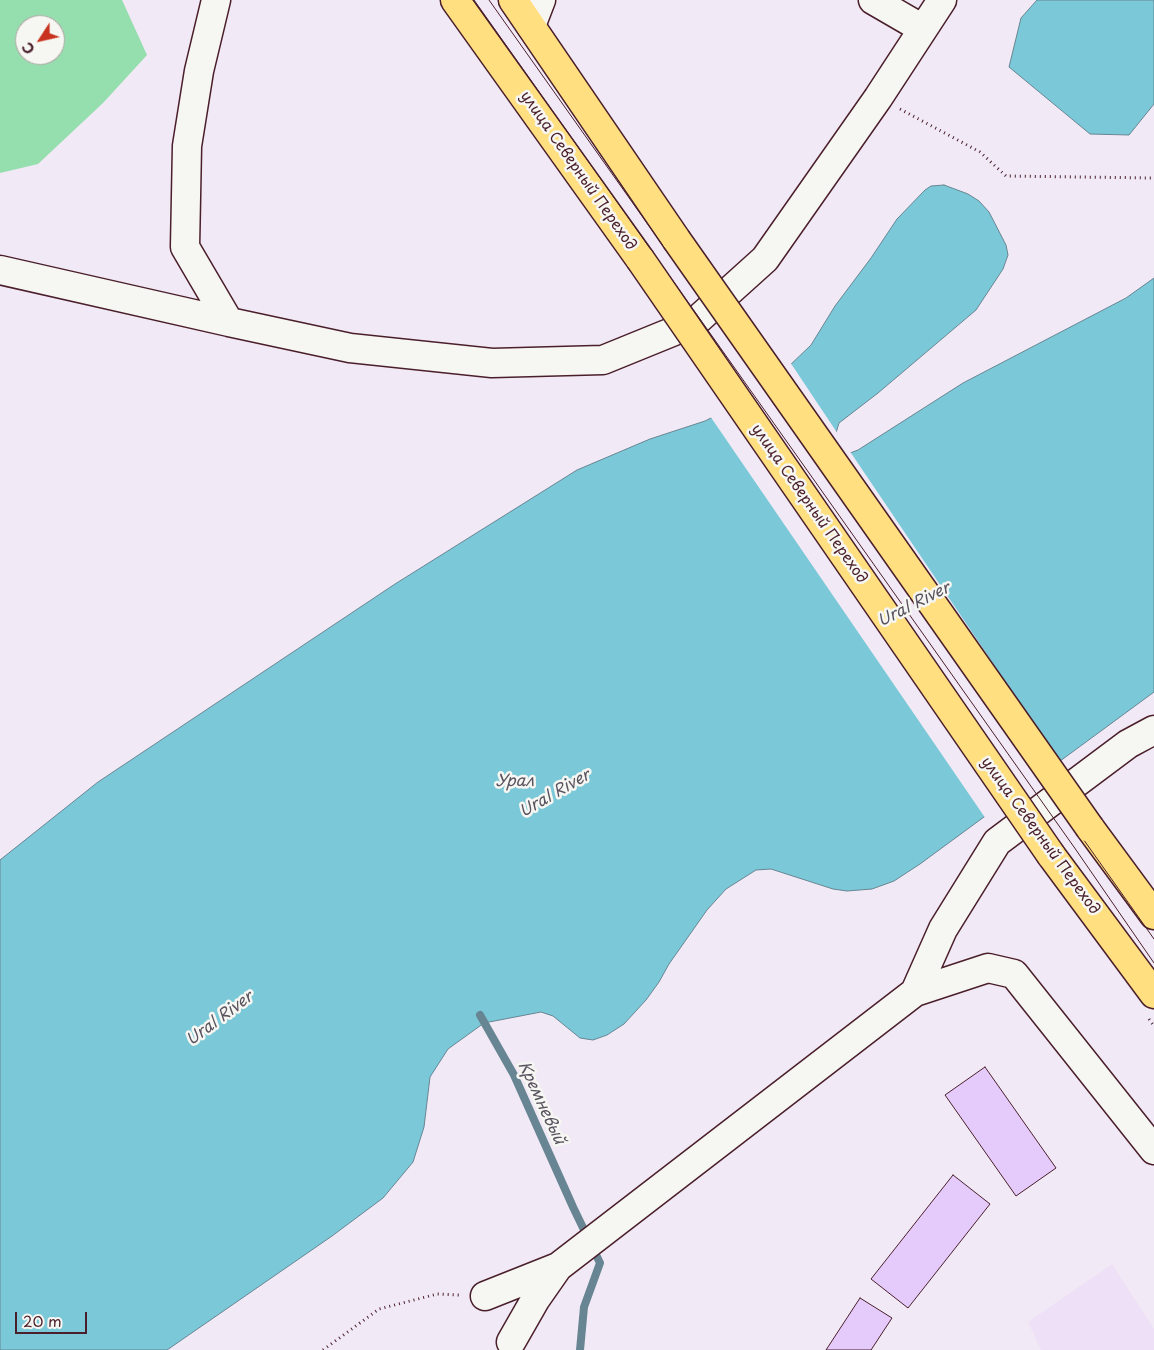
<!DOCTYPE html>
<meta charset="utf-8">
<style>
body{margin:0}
#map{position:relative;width:1154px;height:1350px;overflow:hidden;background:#f1e9f5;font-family:"Playpen Sans",sans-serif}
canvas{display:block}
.north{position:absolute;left:15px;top:15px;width:50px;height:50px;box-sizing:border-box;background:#f6f6f2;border:1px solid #b1a0a2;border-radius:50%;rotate:235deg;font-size:14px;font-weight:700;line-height:20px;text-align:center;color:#4a1f2b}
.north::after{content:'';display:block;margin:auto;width:18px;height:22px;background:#c8321e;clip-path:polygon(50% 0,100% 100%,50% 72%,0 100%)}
.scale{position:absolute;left:15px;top:1312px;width:72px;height:22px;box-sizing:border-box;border:2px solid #4a1f2b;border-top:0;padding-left:6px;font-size:15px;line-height:18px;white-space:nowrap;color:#4a1f2b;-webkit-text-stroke:4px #f6f6f2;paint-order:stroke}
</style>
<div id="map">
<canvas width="1154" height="1350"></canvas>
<div class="north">С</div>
<div class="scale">20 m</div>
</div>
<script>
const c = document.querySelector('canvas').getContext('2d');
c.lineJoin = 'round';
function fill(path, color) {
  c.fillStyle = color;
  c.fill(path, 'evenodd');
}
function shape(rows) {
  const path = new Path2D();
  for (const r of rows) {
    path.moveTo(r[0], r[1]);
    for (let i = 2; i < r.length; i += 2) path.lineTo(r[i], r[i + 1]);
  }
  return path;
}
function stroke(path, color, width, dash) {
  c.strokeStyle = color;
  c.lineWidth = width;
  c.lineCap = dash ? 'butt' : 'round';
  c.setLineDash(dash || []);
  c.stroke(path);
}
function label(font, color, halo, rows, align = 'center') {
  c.font = font + ' "Playpen Sans",sans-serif';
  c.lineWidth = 5;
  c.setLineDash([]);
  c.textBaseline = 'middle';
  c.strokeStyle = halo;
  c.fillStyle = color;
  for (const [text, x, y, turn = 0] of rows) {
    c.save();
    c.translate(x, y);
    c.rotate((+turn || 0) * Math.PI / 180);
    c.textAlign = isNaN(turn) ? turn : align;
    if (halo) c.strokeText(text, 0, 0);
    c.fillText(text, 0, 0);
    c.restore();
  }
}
fill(shape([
 [1112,1264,1154,1329,1154,1350,1041,1350,1028,1322]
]), '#ede0f7');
fill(shape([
 [0,0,122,0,147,55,103,103,38,164,0,173],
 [25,25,55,25,55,55,25,55]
]), '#95deae');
const water = shape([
 [1037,0,1154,0,1154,104,1129,135,1090,134,1009,67,1021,18,1037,0],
 [944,185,968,194,979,201,989,212,1006,245,1008,255,1003,269,976,310,878,393,839,423,835,436,839,447,850,453,858,450,963,383,1126,298,1154,278,1154,692,920,864,894,881,872,889,847,891,833,889,771,869,756,870,726,889,707,910,669,964,659,982,646,1000,624,1024,607,1035,593,1040,580,1038,553,1016,541,1012,484,1023,448,1049,430,1077,424,1127,413,1162,383,1198,332,1236,167,1350,0,1350,0,860,98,782,395,584,577,470,650,439,705,421,729,409,786,369,811,345,835,306,871,258,897,219,925,190,931,186,944,185]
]);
fill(water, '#7bc9d8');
stroke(water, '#678593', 1);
fill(shape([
 [790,362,838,434,841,445,849,450,1061,764,986,819,710,416,752,391]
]), '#f1e9f5');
stroke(shape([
 [480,1015,514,1075,573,1207,600,1263,584,1307,580,1350]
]), '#678593', 8);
const building = shape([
 [985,1067,1056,1168,1016,1196,945,1095,985,1067],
 [953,1175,990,1204,908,1308,871,1279,953,1175],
 [860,1298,892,1318,871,1350,826,1350,860,1298]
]);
fill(building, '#e4cbfb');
stroke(building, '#4a1f2b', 1);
const minor = shape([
 [216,0,199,71,187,146,185,247,229,322,350,348,492,363,603,360,694,323,765,259,878,98,942,0],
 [873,0,923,29],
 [531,26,541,0],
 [0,270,229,322],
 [915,992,943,929,997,842,1128,744,1154,730],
 [485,1296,558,1267,915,992,988,968,1014,974,1154,1150],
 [511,1342,535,1300,558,1267]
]);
const major = shape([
 [455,0,640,259],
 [513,0,676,239],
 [1090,828,1154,915],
 [1051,855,1154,994]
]);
stroke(minor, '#4a1f2b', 31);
stroke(major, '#4a1f2b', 31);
stroke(shape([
 [900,109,980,152,1006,176,1154,178],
 [1149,1019,1154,1026],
 [323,1350,379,1309,437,1294,459,1295]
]), '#4a1f2b', 3, [1, 4]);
stroke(minor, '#f6f6f2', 28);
stroke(major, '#ffdf80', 28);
stroke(shape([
 [474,0,1074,847,1154,963],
 [489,0,1154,939]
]), '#4a1f2b', 1);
const majorBridge = shape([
 [676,239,1090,828],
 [640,259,1051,855]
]);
stroke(majorBridge, '#4a1f2b', 31, []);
stroke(majorBridge, '#ffdf80', 28);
label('15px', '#4a1f2b', '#f6f6f2', [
 ["улица Северный Переход",578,171,55],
 ["улица Северный Переход",809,504,55],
 ["улица Северный Переход",1040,836,54]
]);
label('italic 16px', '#59525f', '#f6f6f2', [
 ["Ural River",914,605,-27],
 ["Урал",515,782],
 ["Ural River",555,794,-30],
 ["Ural River",220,1019,-37],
 ["Кремневый",541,1103,65]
]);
</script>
